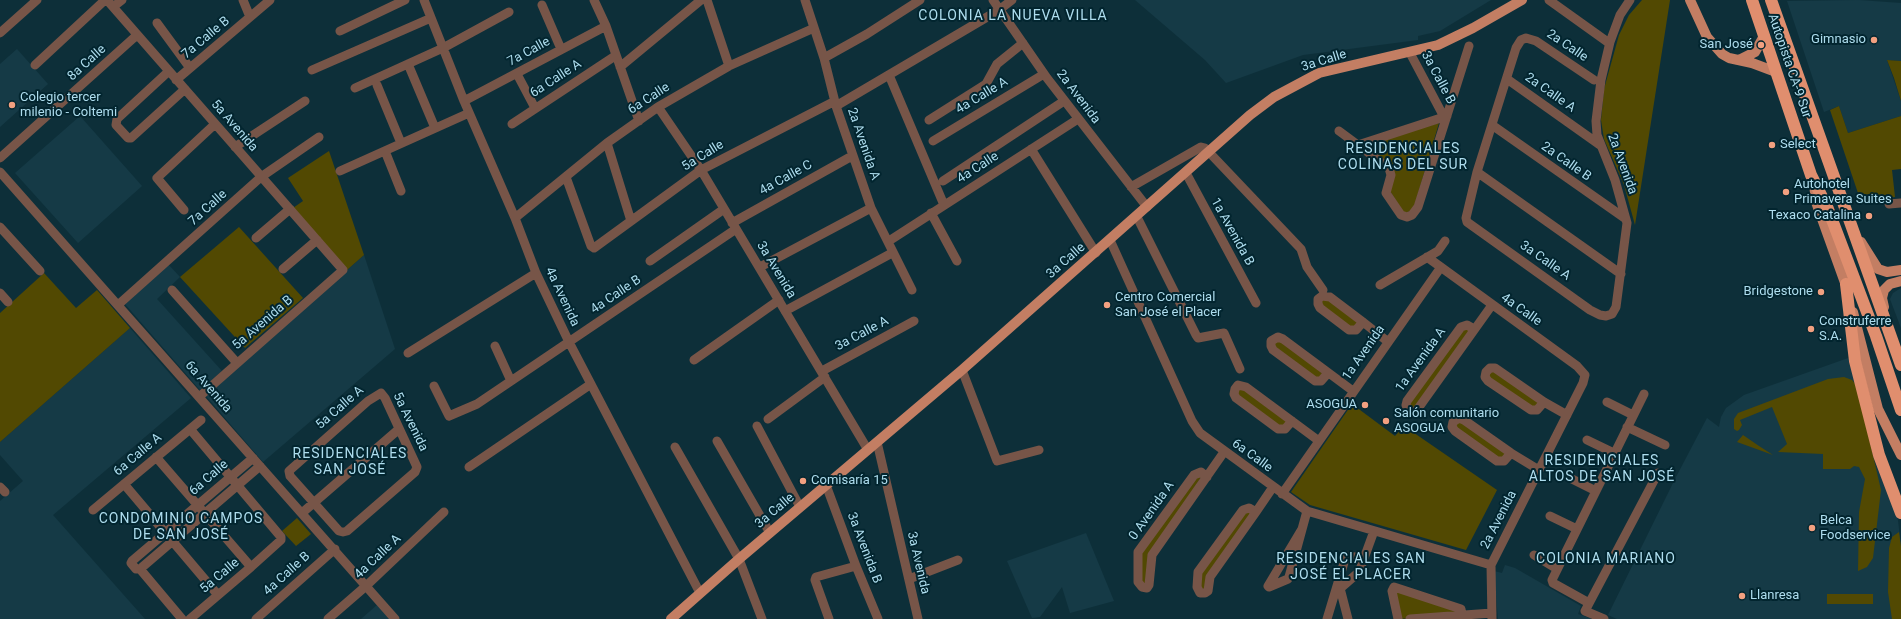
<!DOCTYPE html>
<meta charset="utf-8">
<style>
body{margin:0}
canvas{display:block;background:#0d2f39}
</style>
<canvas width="1901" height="619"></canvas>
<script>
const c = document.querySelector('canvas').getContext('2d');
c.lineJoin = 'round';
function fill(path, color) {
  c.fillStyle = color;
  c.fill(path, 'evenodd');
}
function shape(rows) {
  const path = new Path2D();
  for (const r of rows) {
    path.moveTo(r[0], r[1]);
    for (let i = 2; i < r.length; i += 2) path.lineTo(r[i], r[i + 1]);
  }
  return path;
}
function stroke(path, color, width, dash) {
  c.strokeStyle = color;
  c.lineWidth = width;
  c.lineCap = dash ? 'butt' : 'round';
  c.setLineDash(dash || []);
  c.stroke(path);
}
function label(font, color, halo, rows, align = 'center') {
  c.font = font + ' Roboto,sans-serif';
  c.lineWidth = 4;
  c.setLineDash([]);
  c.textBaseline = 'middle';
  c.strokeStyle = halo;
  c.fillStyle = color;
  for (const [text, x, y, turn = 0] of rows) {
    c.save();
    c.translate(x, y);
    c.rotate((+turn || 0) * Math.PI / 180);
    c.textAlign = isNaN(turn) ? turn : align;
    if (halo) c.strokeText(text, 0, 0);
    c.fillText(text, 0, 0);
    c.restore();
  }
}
fill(shape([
 [1135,0,1491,0,1440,31,1418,36,1418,40,1303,55,1226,83,1205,60],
 [1859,0,1901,3,1901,61,1887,60,1901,101,1901,116,1848,133,1839,106,1824,112,1787,1],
 [17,49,48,84,0,127,0,64],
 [80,116,142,186,78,243,15,173],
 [364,255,395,349,263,462,206,396],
 [168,264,180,277,157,299,222,371,200,390,125,304],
 [1901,288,1901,328,1890,299,1893,293],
 [130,328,191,398,53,515,145,619,0,619,0,501,23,481,0,455,0,442],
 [1851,357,1874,461,1897,512,1901,546,1901,619,1617,619,1608,615,1675,479,1707,418,1719,427,1721,417,1726,408,1744,395],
 [1086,533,1114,601,1070,613,1062,587,1040,617,1032,618,1007,561],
 [1505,565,1515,568,1581,606,1578,614,1592,619,1498,619,1494,571,1502,573],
 [377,605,390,619,361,619]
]), '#153a46');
fill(shape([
 [1642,0,1670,0,1635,225,1624,185,1604,139,1601,120,1604,89,1619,35,1629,15],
 [1887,60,1901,61,1901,101,1894,78],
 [1839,106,1848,133,1901,116,1901,169,1892,170,1895,197,1861,202,1830,110],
 [1439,123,1414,207,1411,211,1404,213,1390,191,1394,168,1369,149,1373,142],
 [329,151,364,255,347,270,293,208,303,201,288,178],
 [239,227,303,298,245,348,180,277],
 [44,273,76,308,97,290,130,328,0,442,0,313],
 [1322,296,1363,322,1356,330,1320,308],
 [1461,327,1474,329,1414,412,1407,401],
 [1275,338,1328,373,1321,381,1271,344],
 [1490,368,1544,402,1537,410,1488,381],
 [1844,377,1852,380,1857,386,1881,490,1873,558,1867,567,1858,571,1859,512,1865,479,1859,467,1854,466,1850,469,1823,469,1823,454,1778,452,1787,444,1772,407,1740,420,1742,425,1739,430,1737,431,1734,429,1734,419,1738,413,1828,379],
 [1238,385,1292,421,1285,429,1236,398],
 [1352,404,1395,436,1404,426,1497,490,1466,550,1310,505,1291,492],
 [1457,419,1511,453,1504,461,1455,431],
 [1743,435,1759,446,1773,455,1737,442],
 [1203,474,1152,555,1149,585,1142,588,1138,552,1194,475],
 [1243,510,1256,512,1210,577,1208,591,1197,587,1198,572],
 [297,518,311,534,296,546,282,531],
 [1899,532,1901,546,1901,619,1892,619,1888,592,1889,548,1892,537],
 [1392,588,1461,609,1462,615,1398,619],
 [1827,594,1873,594,1873,604,1827,604]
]), '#524902');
stroke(shape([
 [107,0,343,270,199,397],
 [243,0,250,17],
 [424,0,464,101,515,218,536,273,569,342,700,593],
 [594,0,606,26,639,121],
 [707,0,729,66],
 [805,0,824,58,836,106,871,208,912,290],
 [993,0,1047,78,1147,207],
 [1549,0,1609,43],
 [542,5,561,49],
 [113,7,122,0],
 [157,23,190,68],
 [340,31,405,0],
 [0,33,37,0],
 [1410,53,1444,117],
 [824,58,867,34,920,0],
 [408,64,435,128],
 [35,65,105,0],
 [620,67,701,0],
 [312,70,431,18],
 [169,71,117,119,116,125,128,138,131,138,185,89],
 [517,74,535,108],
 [889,75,944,205],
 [1507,79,1600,145],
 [176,80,270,0],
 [1594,80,1536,41,1526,38,1521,40,1516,48,1477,172,1466,218,1467,222,1590,310,1600,315,1606,316,1612,314,1616,307,1627,223,1615,180,1597,135,1596,121,1601,80,1610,42,1620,15,1630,0],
 [377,85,401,143],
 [355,88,443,48,509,12],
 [464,101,606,26],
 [836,106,999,10,1012,0],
 [658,107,701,170,868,450],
 [929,120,986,84,997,64,1023,43],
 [512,124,615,56],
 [1492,125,1626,219],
 [1339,131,1389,168,1391,175,1386,193,1401,215,1407,217,1412,215,1418,207,1469,46],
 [933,141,1044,74],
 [607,143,631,221],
 [1358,145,1447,116],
 [235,147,305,101],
 [1031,149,1096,253],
 [385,151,401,191],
 [0,158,137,35],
 [340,171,469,113],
 [0,172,395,619],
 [1477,172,1621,274],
 [1186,173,1256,303],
 [566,177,591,246,594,248,701,170,835,101],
 [943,181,1064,101],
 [1131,187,1201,147,1205,148,1301,249,1307,267,1323,290],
 [1889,204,1901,203],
 [184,210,157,178,215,124],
 [931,213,957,261],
 [1137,217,1196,335,1198,338,1224,333,1240,369],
 [515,218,607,143,658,107,729,66,814,28],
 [732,223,852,156],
 [0,227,40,271],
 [256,238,290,209],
 [892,239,1078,119],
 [1110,240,1192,421,1200,433,1307,511,1491,565],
 [1427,257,1577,366,1585,375,1583,383,1491,565,1492,619],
 [650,261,724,209],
 [760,267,871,208],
 [283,269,317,240],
 [1380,285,1438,251,1445,241],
 [172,290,237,363],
 [0,293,8,302],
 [119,304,261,177,319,137],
 [785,311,892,253],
 [1363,322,1356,330,1349,330,1320,308,1318,304,1318,299,1322,296,1330,297,1363,322,1387,341],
 [1474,329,1467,325,1461,327,1407,401,1406,405,1408,411,1413,412,1417,410,1492,305],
 [495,346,511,381],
 [408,353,536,273],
 [694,360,779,300],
 [962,370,997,461,1039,450],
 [822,371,914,321],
 [1328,373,1321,381,1315,381,1273,350,1271,346,1271,341,1278,337,1283,339,1353,391],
 [434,386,449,416,477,404,736,229],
 [381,393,385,398,417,467,415,472,347,531,343,532,339,531,290,476,289,471,368,401,381,393],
 [1544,402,1537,410,1531,410,1488,381,1485,377,1486,372,1490,368,1495,368,1544,402,1567,415],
 [1607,402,1633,415],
 [768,419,825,377],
 [1292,421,1285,429,1278,429,1236,398,1234,394,1235,389,1238,385,1246,387,1319,441],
 [757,426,800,507],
 [1627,427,1665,445],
 [1587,440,1614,453],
 [717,441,770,533],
 [877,442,918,619],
 [675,447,739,559,762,619],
 [1511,453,1504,461,1497,461,1455,431,1452,427,1453,422,1459,418,1464,420,1511,453,1539,470],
 [156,457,251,567],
 [253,458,132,561,131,563,136,569,140,569,260,466],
 [469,467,591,384],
 [1207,477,1201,472,1194,475,1138,552,1138,582,1142,587,1147,588,1149,585,1152,555,1224,452],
 [1568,477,1596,491],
 [124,484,218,595],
 [826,485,856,566,878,619],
 [0,487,5,492],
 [1282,494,1441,267],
 [93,510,201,420],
 [1256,512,1249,508,1243,510,1198,572,1197,587,1200,593,1205,593,1208,591,1210,577,1256,512,1273,487],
 [302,513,399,429],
 [1550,516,1577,529],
 [1302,529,1268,586,1269,587,1288,579,1289,577,1307,511],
 [1534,555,1557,569],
 [140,569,182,619],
 [909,579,958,560],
 [1340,588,1348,619],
 [1336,592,1359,572,1374,531],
 [1589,603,1553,583,1552,580,1644,394],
 [190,619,251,567,281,540,281,537,190,429],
 [256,619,335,549],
 [328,619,366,586,444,512],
 [829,619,815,580,816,577,856,566],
 [1327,619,1346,556,1364,558],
 [1398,619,1392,591,1394,587,1461,609,1462,615],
 [1410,619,1492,613],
 [1604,619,1585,611,1658,473]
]), '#775548', 9);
stroke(shape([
 [1690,0,1707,37,1722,54,1729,58,1752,63,1776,72],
 [1739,60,1755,52,1764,36],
 [1814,184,1816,202,1848,291],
 [1861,242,1878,269,1887,272,1901,270],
 [1884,307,1882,298,1884,290,1890,284,1901,281],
 [1853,312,1878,409,1901,455],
 [671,619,739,559,962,370,1250,115,1274,97,1319,73,1438,45,1473,28,1522,0]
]), '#c37e63', 10);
stroke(shape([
 [1752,0,1811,175,1828,209,1876,336,1901,410],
 [1771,0,1901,365],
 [1846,284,1855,361,1879,455,1901,513]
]), '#e08e6e', 12);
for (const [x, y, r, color] of [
 [1874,40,4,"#f2a080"],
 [1761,45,4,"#f2a080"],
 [12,105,4,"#f2a080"],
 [1772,145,4,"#f2a080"],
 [1786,192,4,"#f2a080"],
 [1869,216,4,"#f2a080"],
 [1821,292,4,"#f2a080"],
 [1107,305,4,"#f2a080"],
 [1811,329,4,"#f2a080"],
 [1365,405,4,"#f2a080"],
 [1386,421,4,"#f2a080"],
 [803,481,4,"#f2a080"],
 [1812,528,4,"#f2a080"],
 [1742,596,4,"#f2a080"]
]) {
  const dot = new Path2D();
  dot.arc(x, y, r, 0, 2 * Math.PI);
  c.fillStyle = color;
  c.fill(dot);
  stroke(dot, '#02252f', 1.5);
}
label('13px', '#aeddee', '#02252f', [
 ["7a Calle B",206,38,-40],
 ["2a Calle",1567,46,34],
 ["7a Calle",529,52,-29],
 ["3a Calle",1324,61,-17],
 ["8a Calle",87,63,-42],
 ["Autopista CA-9 Sur",1789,66,71],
 ["3a Calle B",1438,78,62],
 ["6a Calle A",556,79,-33],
 ["2a Calle A",1550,93,35],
 ["4a Calle A",982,96,-31],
 ["2a Avenida",1078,97,53],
 ["6a Calle",649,99,-33],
 ["5a Avenida",234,126,49],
 ["2a Avenida A",863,144,71],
 ["5a Calle",703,156,-32],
 ["2a Calle B",1566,162,35],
 ["2a Avenida",1622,164,70],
 ["4a Calle",978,168,-33],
 ["4a Calle C",786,178,-29],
 ["7a Calle",208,208,-42],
 ["1a Avenida B",1232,232,61],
 ["3a Calle",1066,261,-41],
 ["3a Calle A",1545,261,35],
 ["3a Avenida",776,270,59],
 ["4a Calle B",616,295,-34],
 ["4a Avenida",562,297,65],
 ["4a Calle",1521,310,35],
 ["5a Avenida B",263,323,-41],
 ["3a Calle A",862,334,-28],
 ["1a Avenida",1364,353,-55],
 ["1a Avenida A",1421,360,-54],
 ["6a Avenida",208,387,49],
 ["5a Calle A",340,408,-41],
 ["5a Avenida",410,422,64],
 ["6a Calle A",138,455,-40],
 ["6a Calle",1252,456,36],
 ["6a Calle",209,478,-41],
 ["3a Calle",775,511,-40],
 ["0 Avenida A",1152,511,-55],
 ["2a Avenida",1499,520,-63],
 ["3a Avenida B",864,548,69],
 ["4a Calle A",378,557,-43],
 ["3a Avenida",918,563,77],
 ["4a Calle B",287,574,-42],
 ["5a Calle",220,576,-40]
]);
label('13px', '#aeddee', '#02252f', [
 ["Gimnasio",1866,40,"right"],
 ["San José",1753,45,"right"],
 ["Colegio tercer",20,98],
 ["milenio - Coltemi",20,113],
 ["Select",1780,145],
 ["Autohotel",1794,185],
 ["Primavera Suites",1794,200],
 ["Texaco Catalina",1861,216,"right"],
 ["Bridgestone",1813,292,"right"],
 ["Centro Comercial",1115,298],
 ["San José el Placer",1115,313],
 ["Construferre",1819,322],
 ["S.A.",1819,337],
 ["ASOGUA",1357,405,"right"],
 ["Salón comunitario",1394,414],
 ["ASOGUA",1394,429],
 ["Comisaría 15",811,481],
 ["Belca",1820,521],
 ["Foodservice",1820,536],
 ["Llanresa",1750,596]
], 'left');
c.letterSpacing = '1px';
label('14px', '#aeddee', '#02252f', [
 ["COLONIA LA NUEVA VILLA",1013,16],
 ["RESIDENCIALES",1403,149],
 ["COLINAS DEL SUR",1403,165],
 ["RESIDENCIALES",350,454],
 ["SAN JOSÉ",350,470],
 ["RESIDENCIALES",1602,461],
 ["ALTOS DE SAN JOSÉ",1602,477],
 ["CONDOMINIO CAMPOS",181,519],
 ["DE SAN JOSÉ",181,535],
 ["RESIDENCIALES SAN",1351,559],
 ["JOSÉ EL PLACER",1351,575],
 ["COLONIA MARIANO",1606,559]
]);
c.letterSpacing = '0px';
</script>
